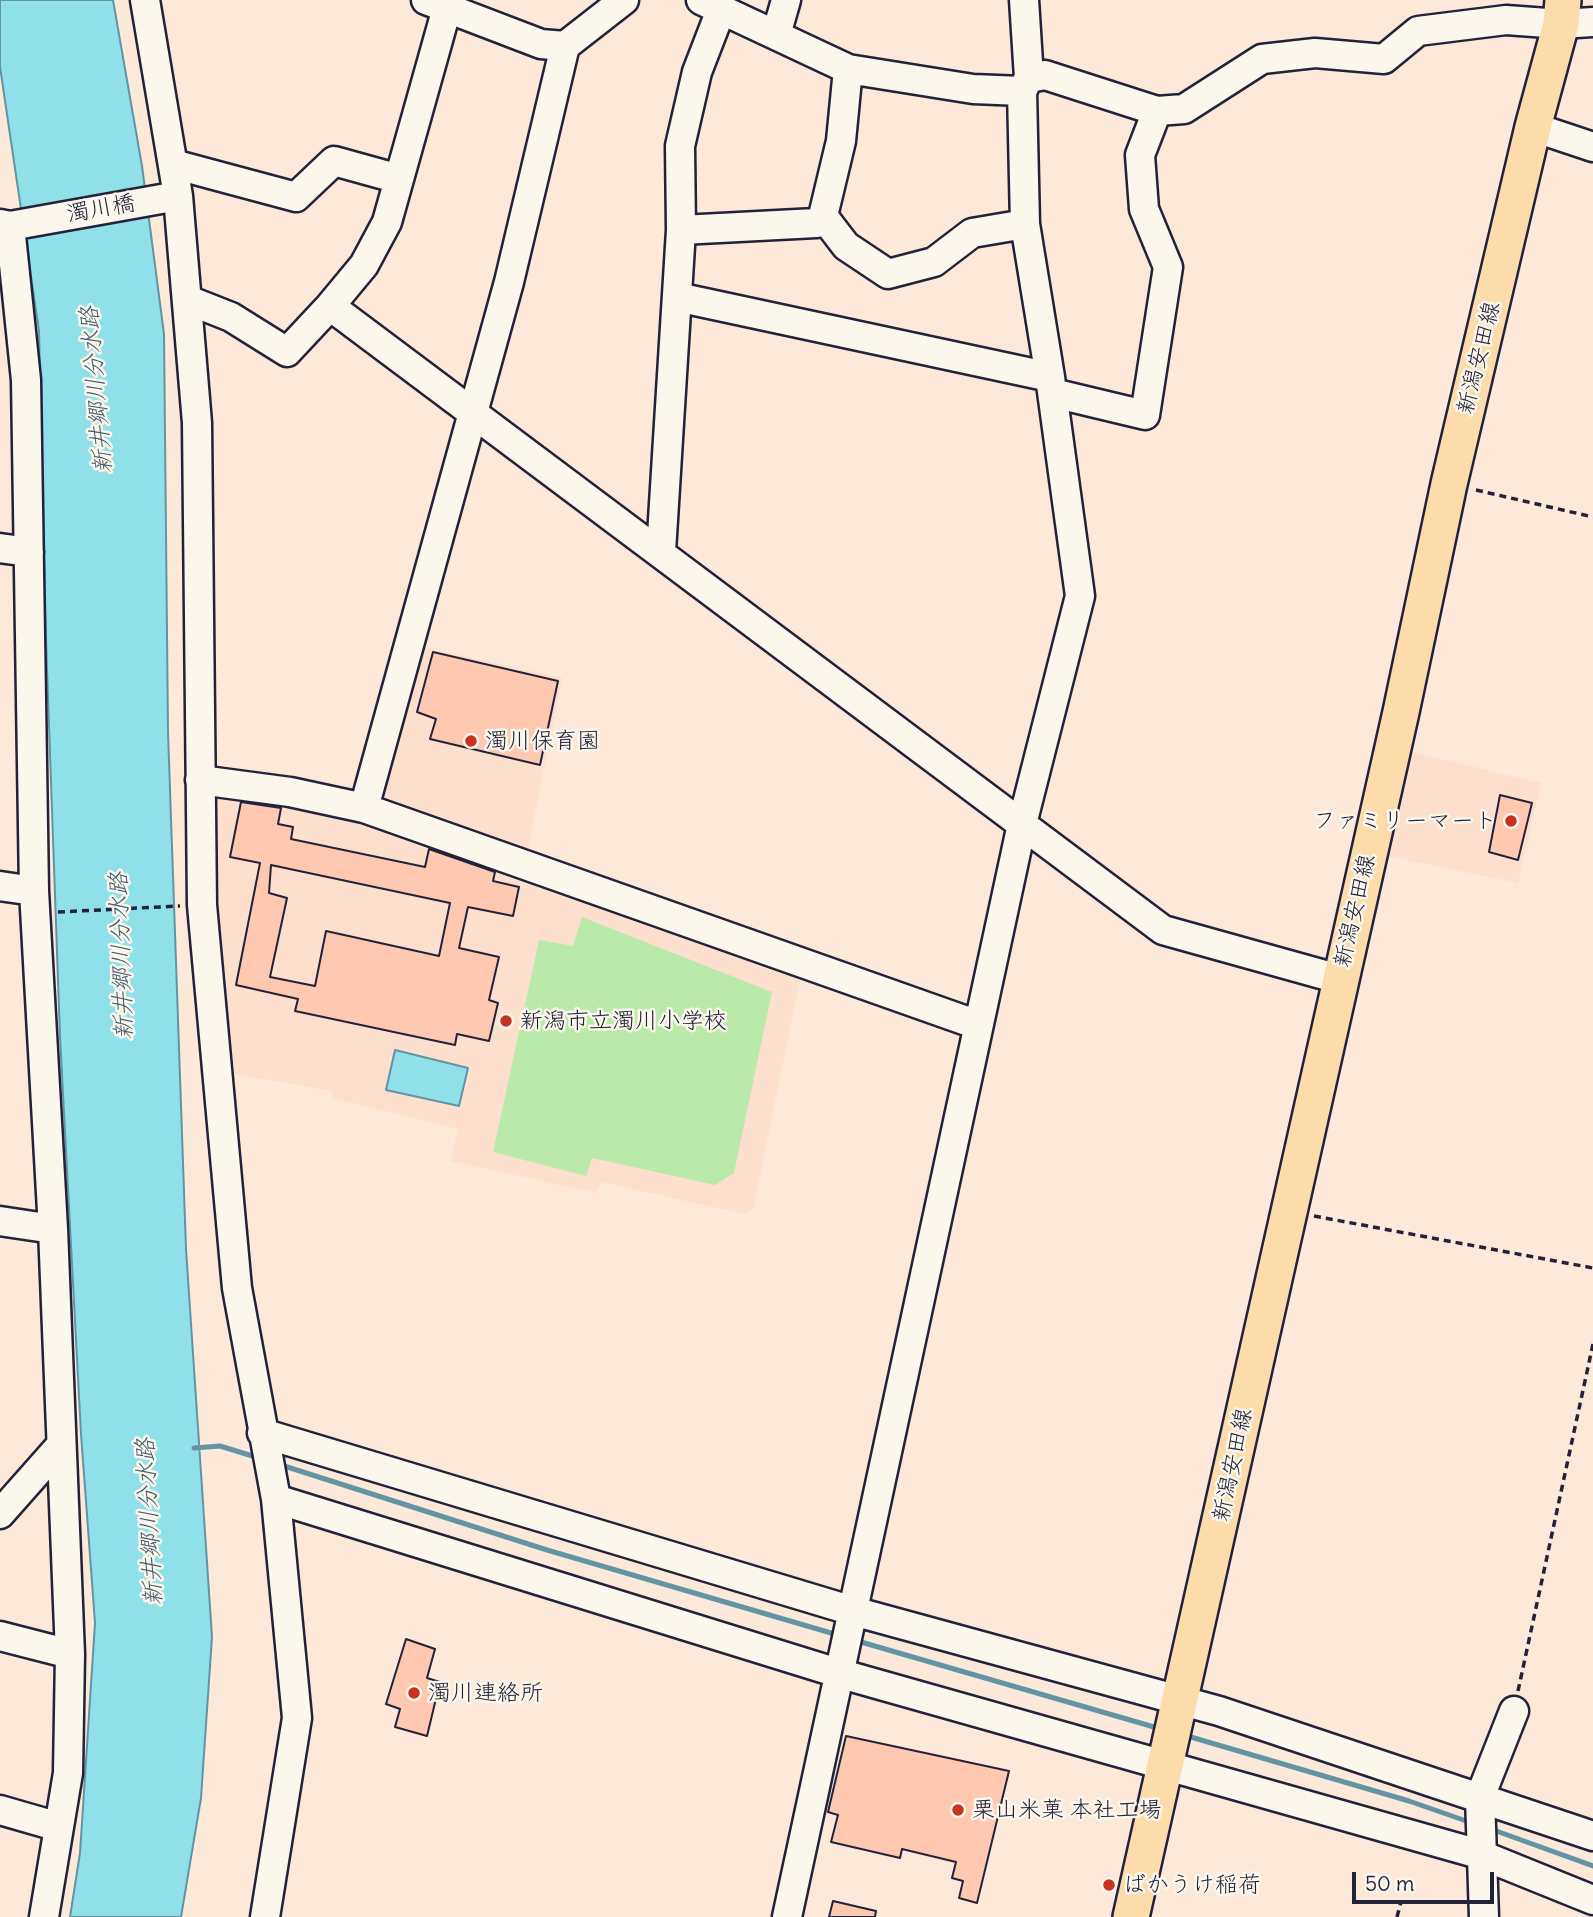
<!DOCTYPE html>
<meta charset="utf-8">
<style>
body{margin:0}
#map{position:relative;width:1593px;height:1917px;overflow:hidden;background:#fce9da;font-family:Delius,sans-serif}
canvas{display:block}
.scale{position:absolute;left:1352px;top:1872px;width:142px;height:32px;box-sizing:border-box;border:4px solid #22223b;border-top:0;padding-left:9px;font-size:21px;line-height:24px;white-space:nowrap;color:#22223b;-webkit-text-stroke:5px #fbf7ec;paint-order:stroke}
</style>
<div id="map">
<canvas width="1593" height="1917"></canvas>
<div class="scale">50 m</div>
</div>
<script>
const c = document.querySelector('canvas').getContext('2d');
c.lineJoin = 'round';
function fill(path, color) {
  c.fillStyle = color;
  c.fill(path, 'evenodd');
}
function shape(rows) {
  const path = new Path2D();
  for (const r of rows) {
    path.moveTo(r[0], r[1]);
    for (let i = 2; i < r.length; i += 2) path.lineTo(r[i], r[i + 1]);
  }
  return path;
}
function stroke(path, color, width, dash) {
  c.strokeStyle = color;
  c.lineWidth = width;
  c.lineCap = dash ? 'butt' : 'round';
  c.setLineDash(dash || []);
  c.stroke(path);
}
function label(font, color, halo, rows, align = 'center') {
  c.font = font + ' Delius,"Klee One",sans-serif';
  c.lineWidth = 5;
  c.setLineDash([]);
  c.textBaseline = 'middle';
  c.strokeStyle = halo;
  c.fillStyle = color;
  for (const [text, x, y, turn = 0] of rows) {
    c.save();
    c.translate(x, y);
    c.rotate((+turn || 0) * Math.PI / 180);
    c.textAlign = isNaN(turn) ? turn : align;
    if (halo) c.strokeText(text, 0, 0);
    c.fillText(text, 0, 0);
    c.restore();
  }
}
fill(shape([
 [418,646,562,678,526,860,376,803],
 [1412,752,1541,783,1518,883,1388,856],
 [212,788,372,817,802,970,753,1210,744,1214,601,1182,597,1193,451,1161,458,1129,332,1098,332,1091,223,1072,203,798]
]), '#fddfce');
fill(shape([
 [582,917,772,992,734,1173,715,1185,592,1158,586,1176,493,1152,539,940,573,946]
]), '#baeaa9');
const water = shape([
 [0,0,113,0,142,166,164,334,168,732,186,1249,212,1637,201,1798,181,1917,70,1917,80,1853,95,1623,81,1434,60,1037,46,640,39,331,0,67,0,0],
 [395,1050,468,1068,459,1106,386,1090,395,1050]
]);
fill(water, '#8fe0e9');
stroke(water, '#6394a3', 2);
stroke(shape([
 [194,1448,220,1446,259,1458],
 [278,1464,547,1550,838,1635],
 [854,1640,1161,1729],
 [1184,1735,1409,1801,1472,1823],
 [1488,1828,1593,1866]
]), '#6394a3', 5);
const building = shape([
 [433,652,558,681,540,765,430,739,436,719,417,712,433,652],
 [1500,795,1532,803,1518,860,1489,852,1500,795],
 [241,802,281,808,278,824,293,827,291,839,425,867,429,849,495,872,493,881,519,887,513,916,468,907,459,948,499,957,489,1000,498,1003,489,1041,457,1034,455,1045,295,1011,298,999,236,985,260,863,230,857,241,802],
 [271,865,450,903,439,956,326,931,315,986,270,977,287,898,269,893,271,865],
 [406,1639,435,1649,427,1678,440,1682,427,1736,395,1727,400,1709,386,1704,406,1639],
 [846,1736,1009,1771,977,1903,959,1898,963,1881,952,1878,956,1862,902,1849,900,1858,831,1842,838,1815,828,1812,846,1736],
 [833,1901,876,1911,875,1917,829,1917,833,1901]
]);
fill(building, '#ffc8b1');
stroke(building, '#22223b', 2);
const minor = shape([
 [145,0,178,196,197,423,202,905,237,1288,276,1499,297,1718,265,1917],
 [426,0,541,44,565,46,624,0],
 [701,0,848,69,973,89,1022,91,1029,78,1045,75,1157,111,1184,109,1262,59,1315,53,1384,59,1418,31,1506,20,1561,24,1593,22],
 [1024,0,1029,78],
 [776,35,786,0],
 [1533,127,1593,147],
 [173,164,296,197,334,161,399,179],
 [823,216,846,246,888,274,934,262,972,233,1025,224],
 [0,224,10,226,178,196],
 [10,226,26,380,34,891,53,1229,70,1654,68,1773,44,1917],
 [681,230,816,223,823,216,841,141,848,69],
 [677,297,1050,377],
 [188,300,231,317,287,352,330,306,364,265,387,222,447,8],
 [330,306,1163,930,1339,979],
 [1053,393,1145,415,1168,267,1144,209,1140,155,1157,111],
 [0,548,29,552],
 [661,552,681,230,680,146,697,72,721,10],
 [200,780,290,792,364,808,978,1025],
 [364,808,509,282,565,46],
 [0,886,34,891],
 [0,1221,53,1229],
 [262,1433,853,1611,1219,1711,1593,1836],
 [276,1499,838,1673,1479,1854,1593,1900],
 [0,1514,61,1445],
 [0,1636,70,1654],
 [0,1810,59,1827],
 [787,1917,1022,824,1080,596,1050,377,1025,224,1022,91],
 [1484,1917,1480,1797,1514,1711]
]);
const major = shape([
 [1131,1917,1401,712,1449,484,1533,127,1561,24,1563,0]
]);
stroke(minor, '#22223b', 33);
stroke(major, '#22223b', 40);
stroke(shape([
 [1476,490,1593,517],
 [58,912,180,906],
 [1314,1216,1593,1268],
 [1518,1691,1593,1344],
 [1397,1917,1401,1902]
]), '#22223b', 3.5, [7, 5]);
stroke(minor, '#fbf7ec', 28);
stroke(major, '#fddcac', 35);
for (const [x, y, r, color] of [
 [471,741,7,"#c8321e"],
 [1511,821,7,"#c8321e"],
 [506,1021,7,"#c8321e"],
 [414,1693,7,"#c8321e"],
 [958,1810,7,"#c8321e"],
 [1109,1885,7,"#c8321e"]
]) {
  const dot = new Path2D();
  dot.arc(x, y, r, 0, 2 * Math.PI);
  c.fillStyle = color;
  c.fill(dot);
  stroke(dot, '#fbf7ec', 2.5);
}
label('23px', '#22223b', '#fbf7ec', [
 ["濁川橋",101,209,-10],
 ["新潟安田線",1479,358,-76],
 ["新潟安田線",1355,911,-77],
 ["新潟安田線",1233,1465,-78]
]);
label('23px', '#22223b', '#fbf7ec', [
 ["濁川保育園",485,741],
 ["ファミリーマート",1497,821,"right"],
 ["新潟市立濁川小学校",520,1021],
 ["濁川連絡所",428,1693],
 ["栗山米菓 本社工場",972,1810],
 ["ばかうけ稲荷",1123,1885]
], 'left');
label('italic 24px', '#435b6f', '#fbf7ec', [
 ["新井郷川分水路",97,390,-95],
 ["新井郷川分水路",122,956,-92],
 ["新井郷川分水路",150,1522,-93]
]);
</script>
